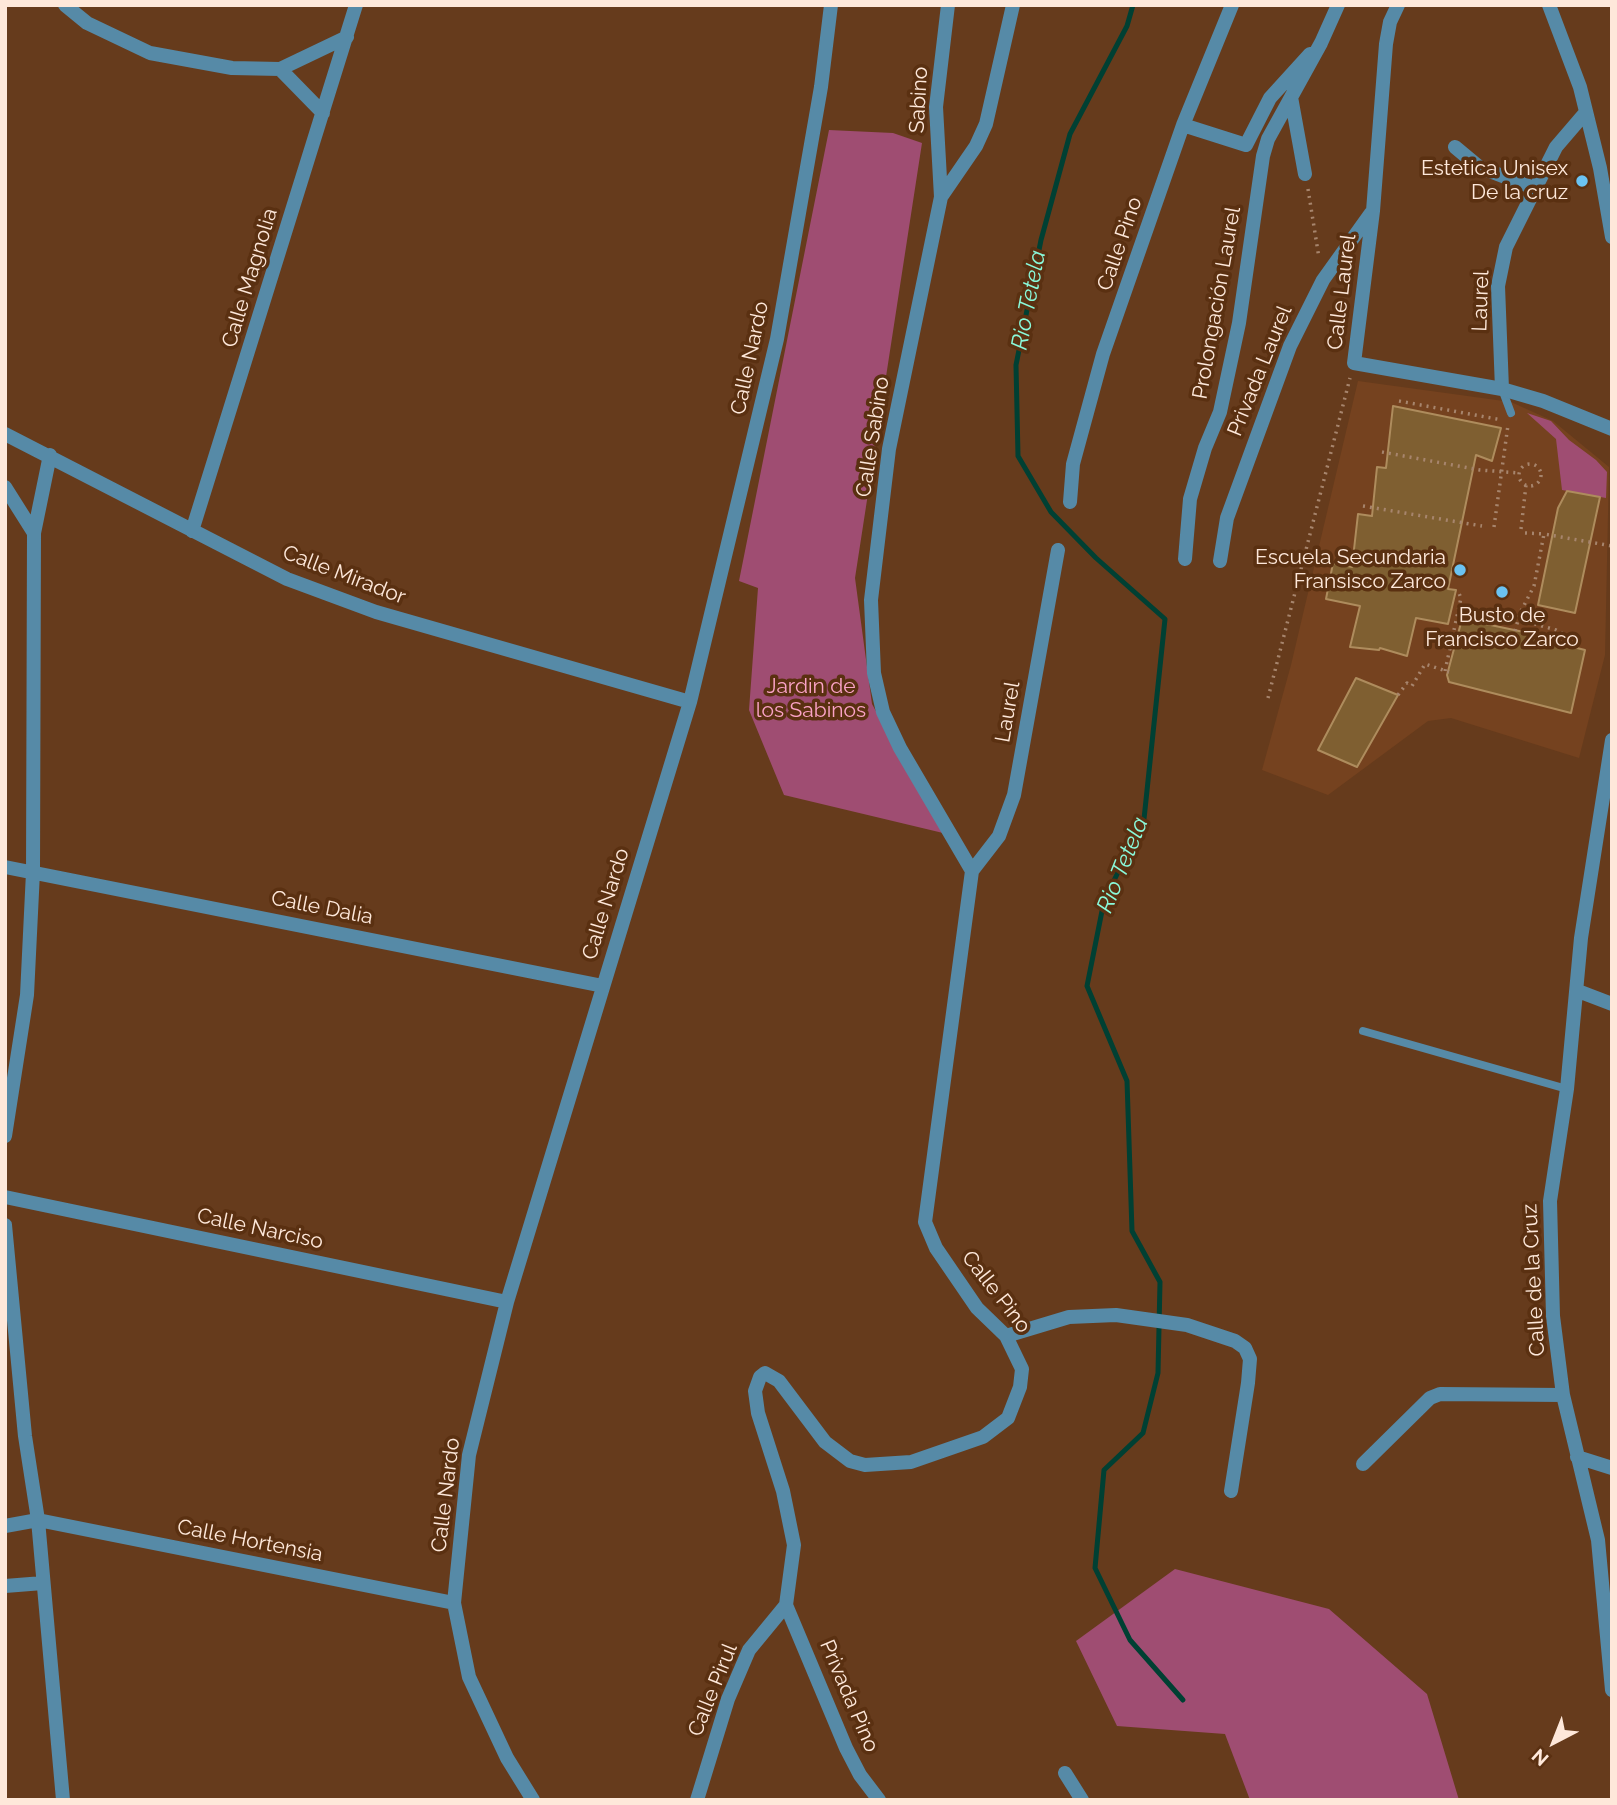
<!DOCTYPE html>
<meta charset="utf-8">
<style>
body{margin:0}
#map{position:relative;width:1617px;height:1805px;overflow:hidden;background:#663b1c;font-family:Raleway,sans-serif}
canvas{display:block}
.frame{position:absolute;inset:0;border:7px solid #fee8da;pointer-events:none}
.north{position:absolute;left:1519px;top:1707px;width:70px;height:70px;-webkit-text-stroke:5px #5a3011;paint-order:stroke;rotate:222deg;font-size:19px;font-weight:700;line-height:28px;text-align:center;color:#fee8da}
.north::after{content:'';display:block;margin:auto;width:24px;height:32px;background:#fee8da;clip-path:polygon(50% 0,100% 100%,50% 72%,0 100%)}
</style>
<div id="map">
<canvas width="1617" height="1805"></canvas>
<div class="frame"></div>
<div class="north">N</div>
</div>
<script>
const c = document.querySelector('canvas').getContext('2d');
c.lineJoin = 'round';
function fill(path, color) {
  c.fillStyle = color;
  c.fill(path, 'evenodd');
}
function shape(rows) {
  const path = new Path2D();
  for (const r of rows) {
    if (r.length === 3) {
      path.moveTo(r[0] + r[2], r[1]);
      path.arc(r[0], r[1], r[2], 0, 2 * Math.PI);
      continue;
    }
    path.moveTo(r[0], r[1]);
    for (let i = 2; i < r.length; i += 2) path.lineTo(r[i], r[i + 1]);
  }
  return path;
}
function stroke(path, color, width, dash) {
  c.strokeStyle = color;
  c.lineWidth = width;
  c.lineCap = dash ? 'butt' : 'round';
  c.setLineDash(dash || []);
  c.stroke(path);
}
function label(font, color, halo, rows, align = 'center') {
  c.font = font + ' Raleway,sans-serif';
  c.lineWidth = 7;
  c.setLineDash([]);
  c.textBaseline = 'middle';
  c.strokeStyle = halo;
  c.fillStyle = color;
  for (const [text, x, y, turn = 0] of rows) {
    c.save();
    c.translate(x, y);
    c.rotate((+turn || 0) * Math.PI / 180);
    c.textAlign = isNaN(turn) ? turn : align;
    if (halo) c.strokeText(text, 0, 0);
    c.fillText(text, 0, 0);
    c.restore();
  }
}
fill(shape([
 [1358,381,1511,402,1553,421,1609,467,1605,655,1579,758,1451,718,1428,721,1328,795,1262,770,1291,665]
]), '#75421f');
fill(shape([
 [829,130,893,133,922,143,855,578,872,704,943,833,784,795,749,710,758,588,739,581],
 [1527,413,1551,421,1569,440,1596,460,1607,472,1606,498,1562,490,1556,439],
 [1175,1569,1329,1609,1427,1694,1459,1800,1250,1800,1225,1734,1117,1726,1076,1641]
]), '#9f4d72');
stroke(shape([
 [1133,5,1127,26,1070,134,1041,240,1016,365,1018,456,1051,512,1096,558,1165,619,1144,819,1104,901,1087,986,1127,1081,1132,1231,1160,1282,1158,1373,1143,1433,1104,1470,1095,1568,1130,1640,1183,1700]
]), '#004033', 5);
const building = shape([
 [1393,406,1501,428,1492,461,1476,455,1448,589,1456,590,1448,624,1416,618,1407,656,1380,648,1379,650,1350,647,1360,606,1326,599,1333,563,1352,567,1358,514,1372,516,1377,467,1386,468,1393,406],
 [1567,491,1600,497,1575,613,1538,605,1558,508,1567,491],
 [1462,619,1538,635,1537,638,1585,650,1571,713,1449,682,1447,675,1462,619],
 [1356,678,1398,695,1357,767,1318,750,1356,678]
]);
fill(building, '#7f5f31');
stroke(building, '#ae8c5d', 2);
stroke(shape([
 [1308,189,1319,258],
 [1399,401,1502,420],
 [1382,452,1480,470,1519,473],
 [1530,475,11],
 [1363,506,1482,526],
 [1494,527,1508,425],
 [1521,529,1526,485],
 [1525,533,1544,534],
 [1459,609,1518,619,1556,630,1569,637,1567,646],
 [1515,631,1520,613,1534,586,1544,534,1612,546],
 [1445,671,1461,598,1458,591],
 [1398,695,1407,683,1412,686,1425,664,1449,672],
 [1268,698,1350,378]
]), '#a7856d', 3.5, [2, 5]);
stroke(shape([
 [1502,389,1511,413],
 [1363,1031,1567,1089]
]), '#568aa7', 8);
stroke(shape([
 [65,5,87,23,150,53,232,68,280,69,347,37],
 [1398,5,1390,22,1386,44,1373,211,1354,363,1502,389,1543,401,1612,429],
 [1549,5,1580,87,1600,168,1612,237],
 [280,69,323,113],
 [1291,97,1305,174],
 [1183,125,1246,145,1270,98,1310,54],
 [1455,147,1479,167,1534,188],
 [941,197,936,107,948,5],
 [1502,389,1498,286,1506,247,1556,147,1586,112],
 [5,434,287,579,376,612,690,702],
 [5,487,34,533],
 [1070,502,1073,464,1103,354,1183,125,1232,5],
 [192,531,356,5],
 [1185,559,1190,499,1205,448,1220,412,1239,323,1263,156,1268,139,1321,43,1338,5],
 [1220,561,1227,518,1290,346,1323,280,1371,213],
 [1612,740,1581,938,1567,1089,1550,1201,1553,1316,1563,1395,1598,1540,1612,1690],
 [5,867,603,986],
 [972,871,900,748,883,712,874,673,871,600,889,449,941,197,976,146,986,124,1013,5],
 [1578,991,1612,1004],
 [5,1136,27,995,33,872,34,533,50,455],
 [5,1197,507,1302],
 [5,1225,25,1436,38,1520,63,1800],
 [1006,1336,1069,1317,1116,1315,1187,1325,1235,1341,1245,1348,1250,1359,1248,1383,1231,1491],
 [1577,1457,1612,1468],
 [1363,1464,1430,1398,1440,1394,1563,1395],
 [5,1526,38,1520,454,1603],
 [5,1586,43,1583],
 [786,1605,794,1545,783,1491,758,1413,755,1391,760,1377,765,1373,779,1381,825,1442,850,1461,865,1465,911,1462,983,1437,1008,1418,1020,1387,1022,1369,1006,1336,977,1308,936,1248,925,1222,972,871,999,836,1014,795,1058,550],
 [786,1605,846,1748,860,1775,879,1800],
 [1065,1773,1082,1800],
 [533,1800,507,1758,469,1677,454,1603,469,1455,507,1302,690,702,777,339,821,87,831,5],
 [697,1800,728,1699,749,1650,786,1605]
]), '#568aa7', 14);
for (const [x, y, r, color] of [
 [1582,181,7,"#6bc3f2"],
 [1460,570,7,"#6bc3f2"],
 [1502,592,7,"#6bc3f2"]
]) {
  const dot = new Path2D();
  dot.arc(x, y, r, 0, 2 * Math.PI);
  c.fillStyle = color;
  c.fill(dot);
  stroke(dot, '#5a3011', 2.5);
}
label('21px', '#fee8da', '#5a3011', [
 ["Sabino",919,100,-87],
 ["Calle Pino",1120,244,-71],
 ["Calle Magnolia",250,278,-73],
 ["Calle Laurel",1342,292,-83],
 ["Laurel",1481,301,-88],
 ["Prolongación Laurel",1217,303,-80],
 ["Calle Nardo",750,358,-78],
 ["Privada Laurel",1260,371,-68],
 ["Calle Sabino",873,437,-81],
 ["Calle Mirador",344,575,21],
 ["Laurel",1008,712,-80],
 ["Calle Nardo",606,904,-73],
 ["Calle Dalia",322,908,11],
 ["Calle Narciso",260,1229,12],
 ["Calle de la Cruz",1534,1280,-93],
 ["Calle Pino",996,1292,52],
 ["Calle Nardo",446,1495,-83],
 ["Calle Hortensia",250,1541,11],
 ["Calle Pirul",713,1690,-68],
 ["Privada Pino",849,1696,67]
]);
label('21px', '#fee8da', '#5a3011', [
 ["Estetica Unisex",1568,169],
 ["De la cruz",1568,193],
 ["Escuela Secundaria",1446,558],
 ["Fransisco Zarco",1446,582],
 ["Busto de",1502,616,"center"],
 ["Francisco Zarco",1502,640,"center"]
], 'right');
label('21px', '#fba3c7', '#5a3011', [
 ["Jardin de",811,687],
 ["los Sabinos",811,711]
]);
label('italic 23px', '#8afadb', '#5a3011', [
 ["Rio Tetela",1029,300,-79],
 ["Rio Tetela",1123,865,-68]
]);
</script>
